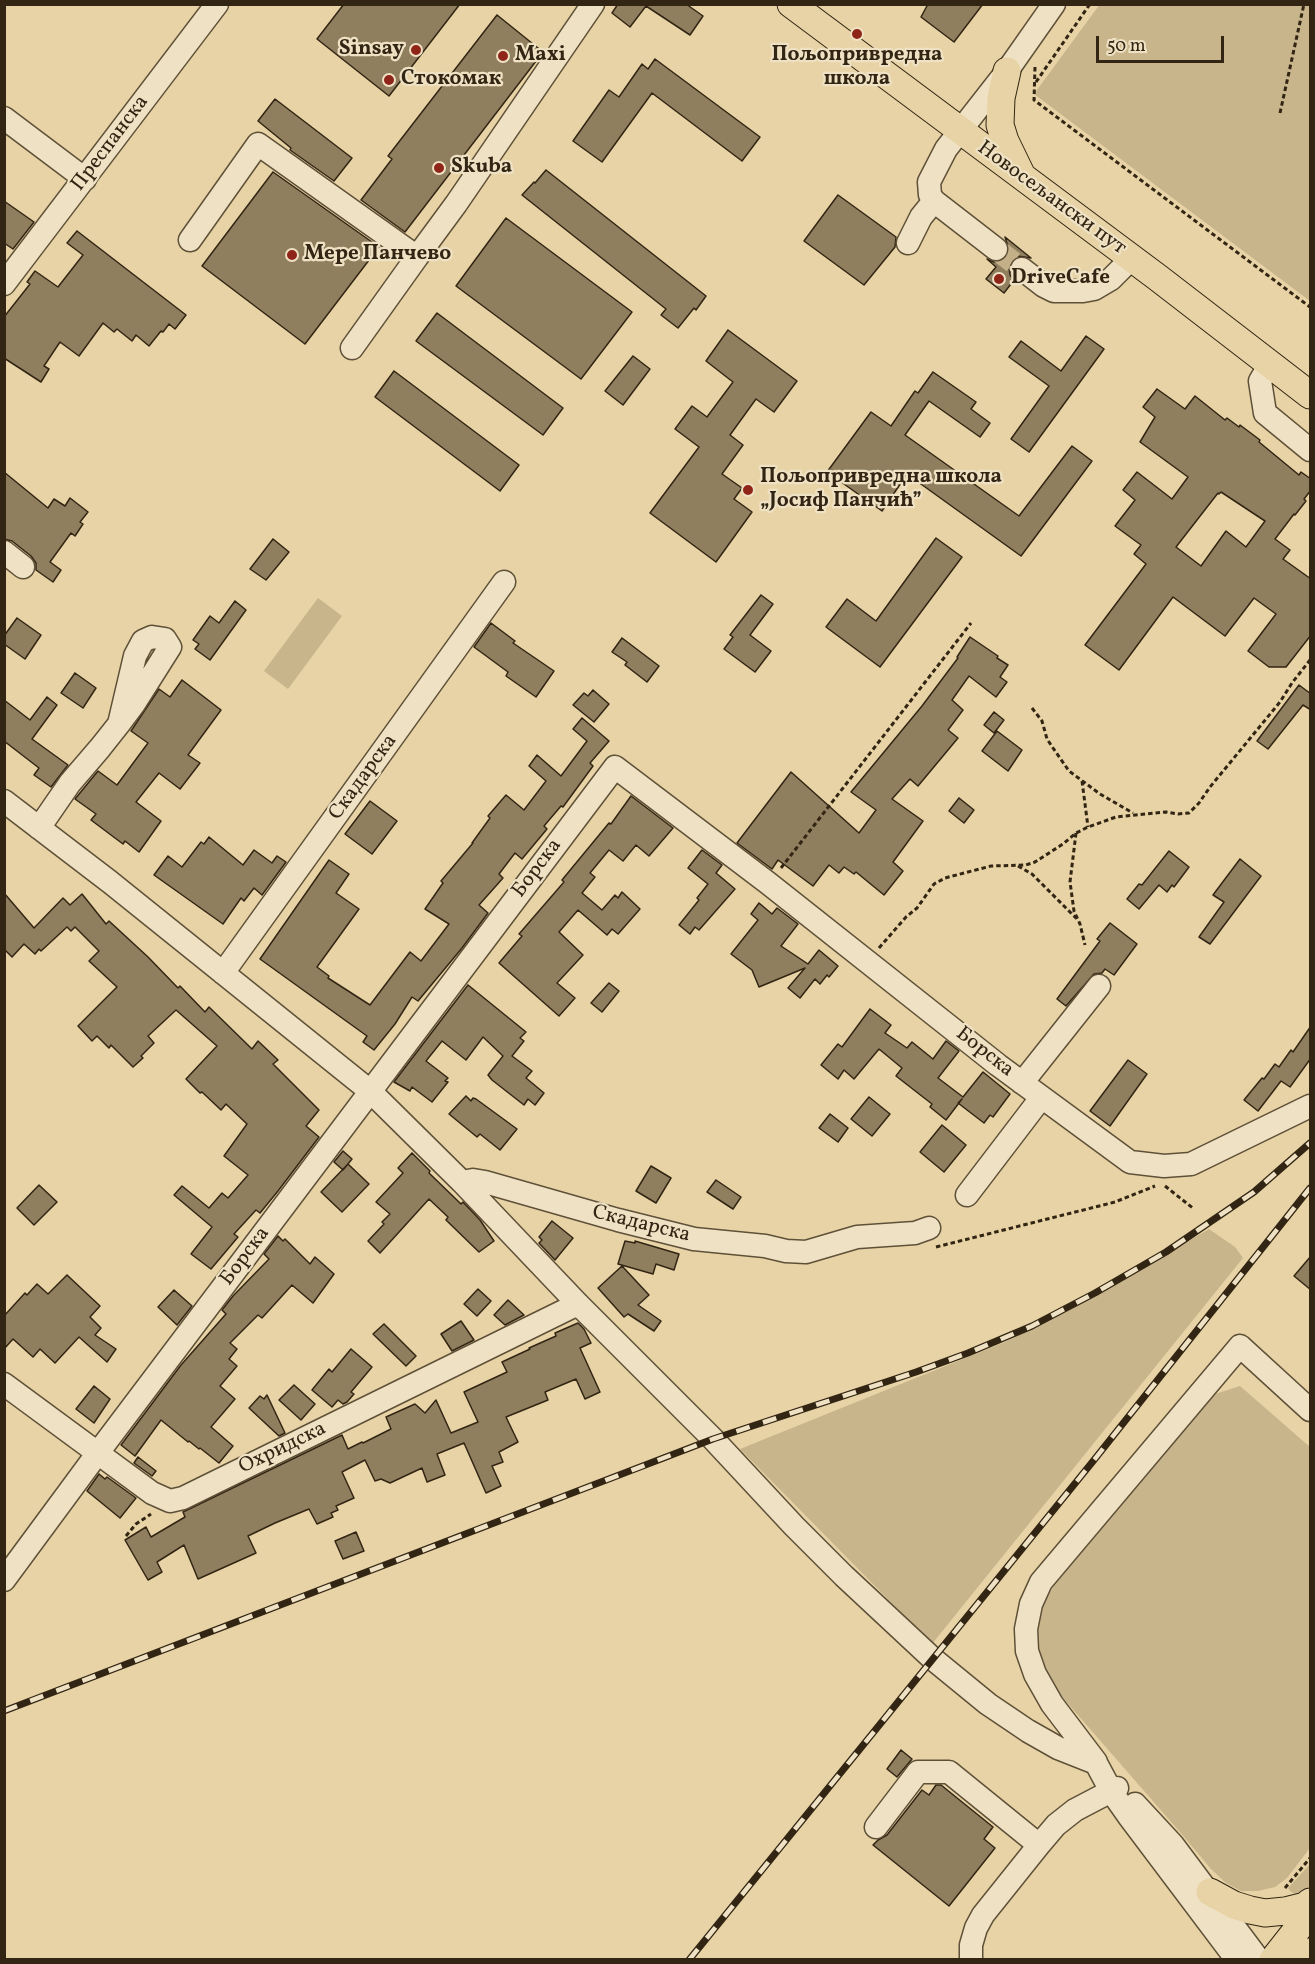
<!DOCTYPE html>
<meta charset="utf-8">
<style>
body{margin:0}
#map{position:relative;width:1315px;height:1964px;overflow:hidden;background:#e7d3a5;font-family:Vollkorn,serif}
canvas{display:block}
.frame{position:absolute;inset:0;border:6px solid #322513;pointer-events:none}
.scale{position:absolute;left:1096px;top:36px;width:128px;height:27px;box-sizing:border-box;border:3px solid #322513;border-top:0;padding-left:8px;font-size:18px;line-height:21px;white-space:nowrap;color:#322513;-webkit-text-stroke:4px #efe2c4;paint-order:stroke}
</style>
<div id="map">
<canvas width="1315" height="1964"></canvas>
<div class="frame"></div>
<div class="scale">50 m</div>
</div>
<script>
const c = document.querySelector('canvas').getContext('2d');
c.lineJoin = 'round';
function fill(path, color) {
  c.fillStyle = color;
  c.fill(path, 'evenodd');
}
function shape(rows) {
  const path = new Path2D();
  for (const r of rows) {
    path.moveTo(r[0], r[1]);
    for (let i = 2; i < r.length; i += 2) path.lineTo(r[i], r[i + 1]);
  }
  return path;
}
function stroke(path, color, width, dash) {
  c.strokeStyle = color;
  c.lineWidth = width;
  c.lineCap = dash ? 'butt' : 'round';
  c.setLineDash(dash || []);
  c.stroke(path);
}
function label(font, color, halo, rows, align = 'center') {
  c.font = font + ' Vollkorn,serif';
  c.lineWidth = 4.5;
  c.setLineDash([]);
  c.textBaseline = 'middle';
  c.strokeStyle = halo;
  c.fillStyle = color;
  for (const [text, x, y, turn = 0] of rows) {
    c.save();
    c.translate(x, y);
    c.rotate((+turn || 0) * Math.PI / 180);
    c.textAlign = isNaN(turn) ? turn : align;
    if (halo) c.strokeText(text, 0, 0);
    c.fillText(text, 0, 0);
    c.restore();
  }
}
fill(shape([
 [1100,4,1310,5,1310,301,1034,94],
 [318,598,342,616,288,689,264,671],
 [1209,1229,1235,1247,1243,1258,932,1644,740,1449,1005,1342,1068,1311],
 [1240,1386,1310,1447,1310,1848,1287,1878,1275,1887,1258,1891,1241,1891,1226,1883,1211,1869,1179,1831,1056,1690,1038,1664,1036,1616,1054,1586,1215,1394],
 [1310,1864,1310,1889,1299,1895,1291,1892,1288,1888]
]), '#c8b58c');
const building = shape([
 [344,4,460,4,389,96,317,39,344,4],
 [618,4,686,4,703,16,690,35,646,6,630,27,612,13,618,4],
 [928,4,983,4,954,42,921,17,928,4],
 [497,15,543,52,405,232,361,200,392,159,388,156,497,15],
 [655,59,760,137,742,161,652,93,602,162,573,141,609,90,619,97,642,64,648,69,655,59],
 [275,99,352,158,334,181,290,150,291,148,258,121,275,99],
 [546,170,706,296,696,310,694,308,678,328,661,315,666,309,522,195,534,182,535,183,546,170],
 [273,172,379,247,305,344,202,266,273,172],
 [838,195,896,237,895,247,864,285,804,241,838,195],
 [4,201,34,222,13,249,4,243,4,201],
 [506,218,632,312,581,379,456,286,506,218],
 [77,231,186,315,175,329,169,324,163,332,161,331,149,346,136,335,132,341,117,329,114,332,103,323,79,356,60,342,44,366,49,369,41,382,4,358,4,317,30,284,27,282,35,271,58,287,83,255,67,243,77,231],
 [1005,237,1031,258,1017,256,1012,260,1009,268,1010,275,1014,280,1004,293,986,279,996,267,987,259,994,262,1001,262,1007,257,1009,250,1005,237],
 [437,313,563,408,543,435,416,341,437,313],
 [728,330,797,381,774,412,756,399,730,435,743,445,722,474,742,488,734,499,752,512,716,562,650,513,699,447,675,429,692,406,707,417,733,382,706,361,728,330],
 [1086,336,1104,349,1029,452,1011,439,1049,386,1009,357,1021,341,1061,371,1086,336],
 [633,356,650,369,623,405,605,391,633,356],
 [394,371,519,465,500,491,375,397,394,371],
 [933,372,976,402,971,409,990,423,980,437,929,401,905,435,1019,516,1072,446,1092,461,1021,556,907,474,882,511,827,472,871,412,891,426,915,391,918,393,933,372],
 [1157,389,1185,409,1195,396,1225,420,1227,418,1239,427,1240,425,1260,440,1259,442,1299,475,1301,472,1311,479,1311,490,1304,499,1306,501,1295,515,1294,514,1275,539,1290,550,1283,559,1311,579,1311,635,1286,667,1269,667,1248,651,1276,614,1254,598,1225,636,1173,597,1119,670,1085,645,1146,564,1134,554,1141,545,1115,526,1135,500,1123,490,1137,472,1172,499,1188,477,1140,442,1155,417,1143,407,1157,389],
 [1221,492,1265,521,1246,547,1226,531,1201,566,1176,547,1218,493,1219,494,1221,492],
 [4,472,48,508,54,499,65,506,70,498,88,512,80,522,83,524,75,536,71,533,50,562,61,570,53,582,36,570,36,563,31,556,12,541,4,539,4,472],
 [936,538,962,557,880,667,826,627,847,599,876,621,936,538],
 [273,539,289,552,266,580,250,569,273,539],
 [761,595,773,604,750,635,771,651,755,672,724,649,733,637,730,635,761,595],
 [235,601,246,610,210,660,195,649,199,644,193,640,210,616,219,623,235,601],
 [17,618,41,635,25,659,4,644,4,636,17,618],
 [491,623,515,641,513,643,554,671,536,697,506,676,508,672,474,647,491,623],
 [970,637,998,656,997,658,1008,665,1000,677,1007,682,996,697,969,676,952,700,963,710,948,730,958,738,918,786,910,779,892,799,923,821,893,862,903,871,884,895,856,872,854,874,844,867,839,873,829,865,813,886,778,860,772,869,737,843,791,772,859,833,876,810,851,792,922,706,958,658,957,657,970,637],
 [622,638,659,666,647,682,625,665,627,662,612,652,622,638],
 [75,673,96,688,83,708,61,693,75,673],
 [182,680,221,710,188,755,200,763,180,789,159,773,136,802,161,821,139,852,125,841,123,844,91,820,96,814,75,799,98,771,117,785,148,743,131,731,159,689,170,697,182,680],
 [1299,685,1311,694,1311,710,1303,705,1268,749,1257,741,1299,685],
 [593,690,609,704,594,722,573,705,584,693,588,696,593,690],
 [47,697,57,705,32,739,68,765,51,787,34,775,39,768,4,741,4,700,30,720,47,697],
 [994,712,1004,720,994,733,984,725,994,712],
 [582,718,609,741,590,763,593,766,563,807,561,806,544,826,547,829,522,859,515,853,499,874,503,878,479,905,488,913,462,948,418,1001,412,997,395,1024,374,1050,363,1042,367,1036,260,959,329,860,349,874,336,893,359,909,317,967,329,976,328,978,370,1005,410,952,421,961,449,924,425,909,443,883,441,881,473,843,472,843,490,818,488,816,506,795,524,810,546,781,529,766,537,755,561,776,587,741,573,729,582,718],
 [997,731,1022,750,1008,771,982,751,997,731],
 [631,796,673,828,649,856,636,845,623,861,609,850,590,873,595,877,582,893,602,910,615,895,618,898,622,892,640,909,618,934,612,929,607,935,578,910,559,932,583,955,557,983,575,998,559,1016,499,963,522,936,519,934,564,882,562,880,609,823,611,824,631,796],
 [959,798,974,810,964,823,949,811,959,798],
 [370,801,397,821,372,854,345,834,370,801],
 [209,837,243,865,254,850,272,863,277,856,286,862,262,895,254,888,244,901,241,898,223,924,154,875,168,856,182,867,201,842,204,844,209,837],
 [702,850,722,865,716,873,735,889,699,930,695,927,690,934,679,925,699,900,697,898,708,884,688,868,702,850],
 [1169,851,1189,867,1174,887,1172,885,1167,892,1159,885,1139,909,1127,899,1139,884,1142,885,1169,851],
 [1240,859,1261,876,1210,944,1199,937,1224,902,1213,895,1240,859],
 [4,893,34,928,63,898,70,905,82,894,106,924,109,921,148,957,178,988,180,986,205,1012,209,1007,252,1049,258,1041,278,1060,273,1064,319,1110,306,1126,319,1137,278,1191,260,1213,256,1210,234,1234,238,1237,211,1269,191,1254,212,1227,174,1195,182,1186,209,1208,222,1193,228,1198,248,1175,224,1156,247,1124,226,1104,221,1110,202,1092,200,1093,186,1079,217,1046,176,1010,148,1036,154,1043,141,1056,143,1058,133,1067,111,1045,109,1048,97,1036,92,1041,78,1026,117,987,89,961,99,951,75,927,71,931,67,927,41,951,39,949,35,954,24,944,12,957,4,949,4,893],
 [759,903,772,914,777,908,798,924,781,946,808,964,819,950,838,966,829,977,827,975,820,984,815,979,800,998,788,988,805,968,759,987,752,970,731,954,758,920,751,914,759,903],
 [1110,923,1137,944,1114,975,1105,969,1102,973,1094,974,1066,1006,1057,999,1100,941,1097,939,1110,923],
 [609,983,619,991,602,1012,591,1003,609,983],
 [468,985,526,1032,520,1038,524,1041,512,1056,532,1071,526,1078,544,1093,535,1105,528,1099,524,1105,492,1080,488,1075,503,1056,483,1037,466,1060,442,1041,426,1061,448,1078,445,1081,448,1082,432,1102,412,1087,410,1091,394,1082,468,985],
 [870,1009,891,1025,885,1033,907,1048,912,1042,933,1059,946,1041,959,1051,938,1078,963,1097,983,1072,1010,1094,993,1117,990,1115,984,1123,958,1103,962,1099,946,1120,930,1107,932,1104,896,1076,902,1068,879,1049,854,1079,844,1070,838,1079,821,1065,838,1044,842,1047,870,1009],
 [1311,1026,1311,1058,1290,1087,1281,1081,1258,1111,1244,1100,1262,1078,1264,1079,1275,1064,1279,1067,1291,1050,1293,1052,1311,1026],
 [1128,1060,1147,1074,1110,1126,1090,1111,1128,1060],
 [466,1096,471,1101,473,1098,476,1099,517,1129,500,1150,480,1134,477,1137,449,1114,466,1096],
 [869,1097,890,1114,872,1136,851,1119,869,1097],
 [830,1114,848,1128,838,1142,819,1128,830,1114],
 [942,1125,966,1145,944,1172,920,1152,942,1125],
 [343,1151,352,1159,343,1170,334,1162,343,1151],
 [412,1153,430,1171,429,1173,461,1204,463,1202,480,1220,494,1241,479,1252,446,1220,448,1217,429,1199,380,1253,368,1241,384,1224,382,1222,390,1214,376,1202,403,1173,398,1168,412,1153],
 [348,1164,369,1184,342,1212,321,1192,348,1164],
 [651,1166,671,1178,656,1203,636,1191,651,1166],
 [716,1180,741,1197,733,1209,707,1192,716,1180],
 [39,1185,57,1202,34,1225,17,1208,39,1185],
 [552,1221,573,1238,555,1260,539,1243,542,1240,539,1237,552,1221],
 [278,1236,283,1241,285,1239,310,1264,315,1257,334,1274,313,1303,292,1285,262,1318,258,1315,230,1343,237,1349,229,1359,237,1366,220,1386,235,1399,211,1427,233,1446,219,1463,200,1448,199,1449,189,1441,188,1442,161,1420,135,1456,121,1445,181,1365,226,1314,222,1310,233,1296,269,1259,264,1254,278,1236],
 [625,1241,635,1243,635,1241,679,1254,674,1270,656,1264,653,1274,618,1264,625,1241],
 [1311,1256,1311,1290,1294,1276,1311,1256],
 [622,1266,649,1295,638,1305,661,1321,654,1331,628,1314,624,1317,598,1288,622,1266],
 [67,1275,100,1306,90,1317,101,1328,95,1335,116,1349,107,1362,79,1337,55,1363,40,1349,33,1357,13,1339,4,1349,4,1316,25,1293,27,1295,37,1284,48,1294,67,1275],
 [478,1289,491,1301,477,1316,464,1304,478,1289],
 [174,1290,192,1306,177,1325,158,1307,174,1290],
 [508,1300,524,1315,505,1325,494,1315,508,1300],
 [461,1321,474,1340,452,1351,441,1334,461,1321],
 [578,1323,584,1329,591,1343,580,1348,600,1392,585,1399,576,1379,545,1392,548,1400,506,1417,518,1442,499,1452,503,1462,492,1466,501,1486,486,1493,464,1443,437,1454,445,1475,427,1482,422,1468,390,1483,381,1479,375,1481,365,1460,342,1472,354,1498,336,1506,338,1510,331,1513,333,1517,317,1524,309,1509,275,1523,248,1536,256,1553,198,1579,184,1545,157,1562,162,1572,148,1580,125,1540,146,1527,151,1537,185,1517,183,1512,342,1435,348,1449,362,1442,363,1443,391,1429,386,1417,415,1404,425,1413,436,1400,451,1433,478,1422,464,1392,507,1372,502,1362,530,1349,529,1348,556,1336,555,1333,578,1323],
 [384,1324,416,1356,406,1366,373,1334,384,1324],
 [351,1349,372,1367,351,1392,354,1394,347,1402,343,1404,338,1400,332,1407,312,1390,329,1369,332,1372,351,1349],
 [294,1385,315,1404,301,1420,279,1400,294,1385],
 [94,1386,110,1399,94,1423,76,1409,94,1386],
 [267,1395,285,1433,279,1436,249,1408,260,1396,264,1399,267,1395],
 [138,1457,156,1471,152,1476,134,1463,138,1457],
 [99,1474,105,1479,107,1477,136,1498,120,1518,87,1491,99,1474],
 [356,1532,364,1551,343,1559,335,1541,356,1532],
 [901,1750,912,1759,897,1777,887,1769,901,1750],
 [936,1785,941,1785,993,1827,984,1839,995,1848,949,1906,873,1845,878,1840,887,1835,922,1790,929,1795,936,1785]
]);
fill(building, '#907f5f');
stroke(building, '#322513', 1.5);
stroke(shape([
 [996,249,1022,269]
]), '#c3b088', 22, [22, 11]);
const minor = shape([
 [4,118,85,179],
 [190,240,258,144,417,257,352,348],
 [908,243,921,217,934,201],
 [996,249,934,201,930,195,929,182,946,149,1007,71,1054,4],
 [417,257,456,204,593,4],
 [1022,269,1044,286,1054,291,1083,291,1094,289,1111,279,1132,258],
 [4,284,217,4],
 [1270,364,1260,381,1265,413,1310,450],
 [4,552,23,567],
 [4,801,110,882,370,1091,462,1182,578,1304,713,1439,794,1526,844,1576,933,1659,988,1704,1028,1731,1058,1748,1096,1763,1111,1791,1130,1818,1237,1960],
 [39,828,70,783,100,748,119,724,134,704,170,647,165,639,152,637,143,641,135,656,119,724],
 [223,973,504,582],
 [1022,1083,1099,986],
 [462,1182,473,1180,485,1182,618,1220,694,1239,765,1246,786,1251,806,1252,857,1237,915,1233,929,1228],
 [967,1195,1041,1098],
 [4,1384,152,1493,170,1501,183,1498,578,1304],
 [4,1580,97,1454,615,767,768,883,998,1065,1130,1162,1164,1166,1191,1164,1310,1106],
 [1096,1762,1052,1704,1035,1674,1027,1651,1026,1629,1031,1604,1041,1582,1240,1346,1310,1410],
 [1135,1804,1173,1845,1259,1960],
 [876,1827,918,1772,949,1772,1039,1845,983,1915,976,1928,971,1945,971,1960],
 [1039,1845,1056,1825,1075,1810,1117,1788]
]);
const major = shape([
 [791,4,1157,277,1310,395],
 [1007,71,1001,98,1000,125,1005,141,1021,174],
 [1210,1892,1234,1905,1250,1910,1265,1913,1285,1911,1305,1906,1310,1902],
 [1273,1960,1310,1913],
 [1305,1960,1310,1952]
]);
stroke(minor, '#5f5038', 25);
stroke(major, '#322513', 29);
stroke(shape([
 [1035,67,1034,100,1310,307],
 [1036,82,1090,4],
 [1280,113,1304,4],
 [1032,708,1042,721,1047,739,1053,748,1069,771,1100,794,1133,813],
 [1082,781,1088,827],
 [1076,833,1070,882,1074,911,1080,924,1085,945],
 [1018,866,1032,874,1077,919],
 [781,868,971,623],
 [879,948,906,917,917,908,934,884,945,878,991,866,1026,865,1035,862,1063,844,1076,833,1088,827,1116,817,1166,812,1178,814,1189,813,1199,803,1210,787,1280,702,1292,683,1310,660],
 [1165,1186,1194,1209],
 [936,1247,1115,1202,1155,1186],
 [126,1536,136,1524,151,1514],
 [1285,1888,1310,1858]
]), '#322513', 3, [4.5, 3]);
stroke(minor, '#efe2c4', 22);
stroke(major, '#e7d3a5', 27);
const rail = shape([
 [4,1711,713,1439,916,1372,968,1353,1032,1326,1095,1293,1166,1252,1254,1192,1310,1143],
 [689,1960,1094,1460,1310,1188]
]);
stroke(rail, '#322513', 7);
stroke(rail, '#efe2c4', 4.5, [14]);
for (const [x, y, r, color] of [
 [857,34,6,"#8f2418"],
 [416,50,6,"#8f2418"],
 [503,56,6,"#8f2418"],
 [389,80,6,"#8f2418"],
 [439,168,6,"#8f2418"],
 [292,255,6,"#8f2418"],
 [999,279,6,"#8f2418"],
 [748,490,6,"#8f2418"]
]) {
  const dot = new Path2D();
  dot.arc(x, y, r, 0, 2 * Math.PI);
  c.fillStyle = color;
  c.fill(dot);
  stroke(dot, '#efe2c4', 2);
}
label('bold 21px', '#322513', '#efe2c4', [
 ["Sinsay",404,50,"right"],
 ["Maxi",515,56],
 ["Пољопривредна",857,56,"center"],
 ["школа",857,80,"center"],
 ["Стокомак",401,80],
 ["Skuba",451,168],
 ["Мере Панчево",304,255],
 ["DriveCafe",1011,279],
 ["Пољопривредна школа",760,478],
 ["„Јосиф Панчић”",760,502]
], 'left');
label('21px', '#322513', '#efe2c4', [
 ["Преспанска",111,144,-53],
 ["Новосељански пут",1051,199,36],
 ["Скадарска",364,778,-54],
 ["Борска",538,869,-53],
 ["Борска",984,1053,38],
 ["Скадарска",641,1225,14],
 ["Борска",246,1257,-53],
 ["Охридска",283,1449,-26]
]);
</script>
